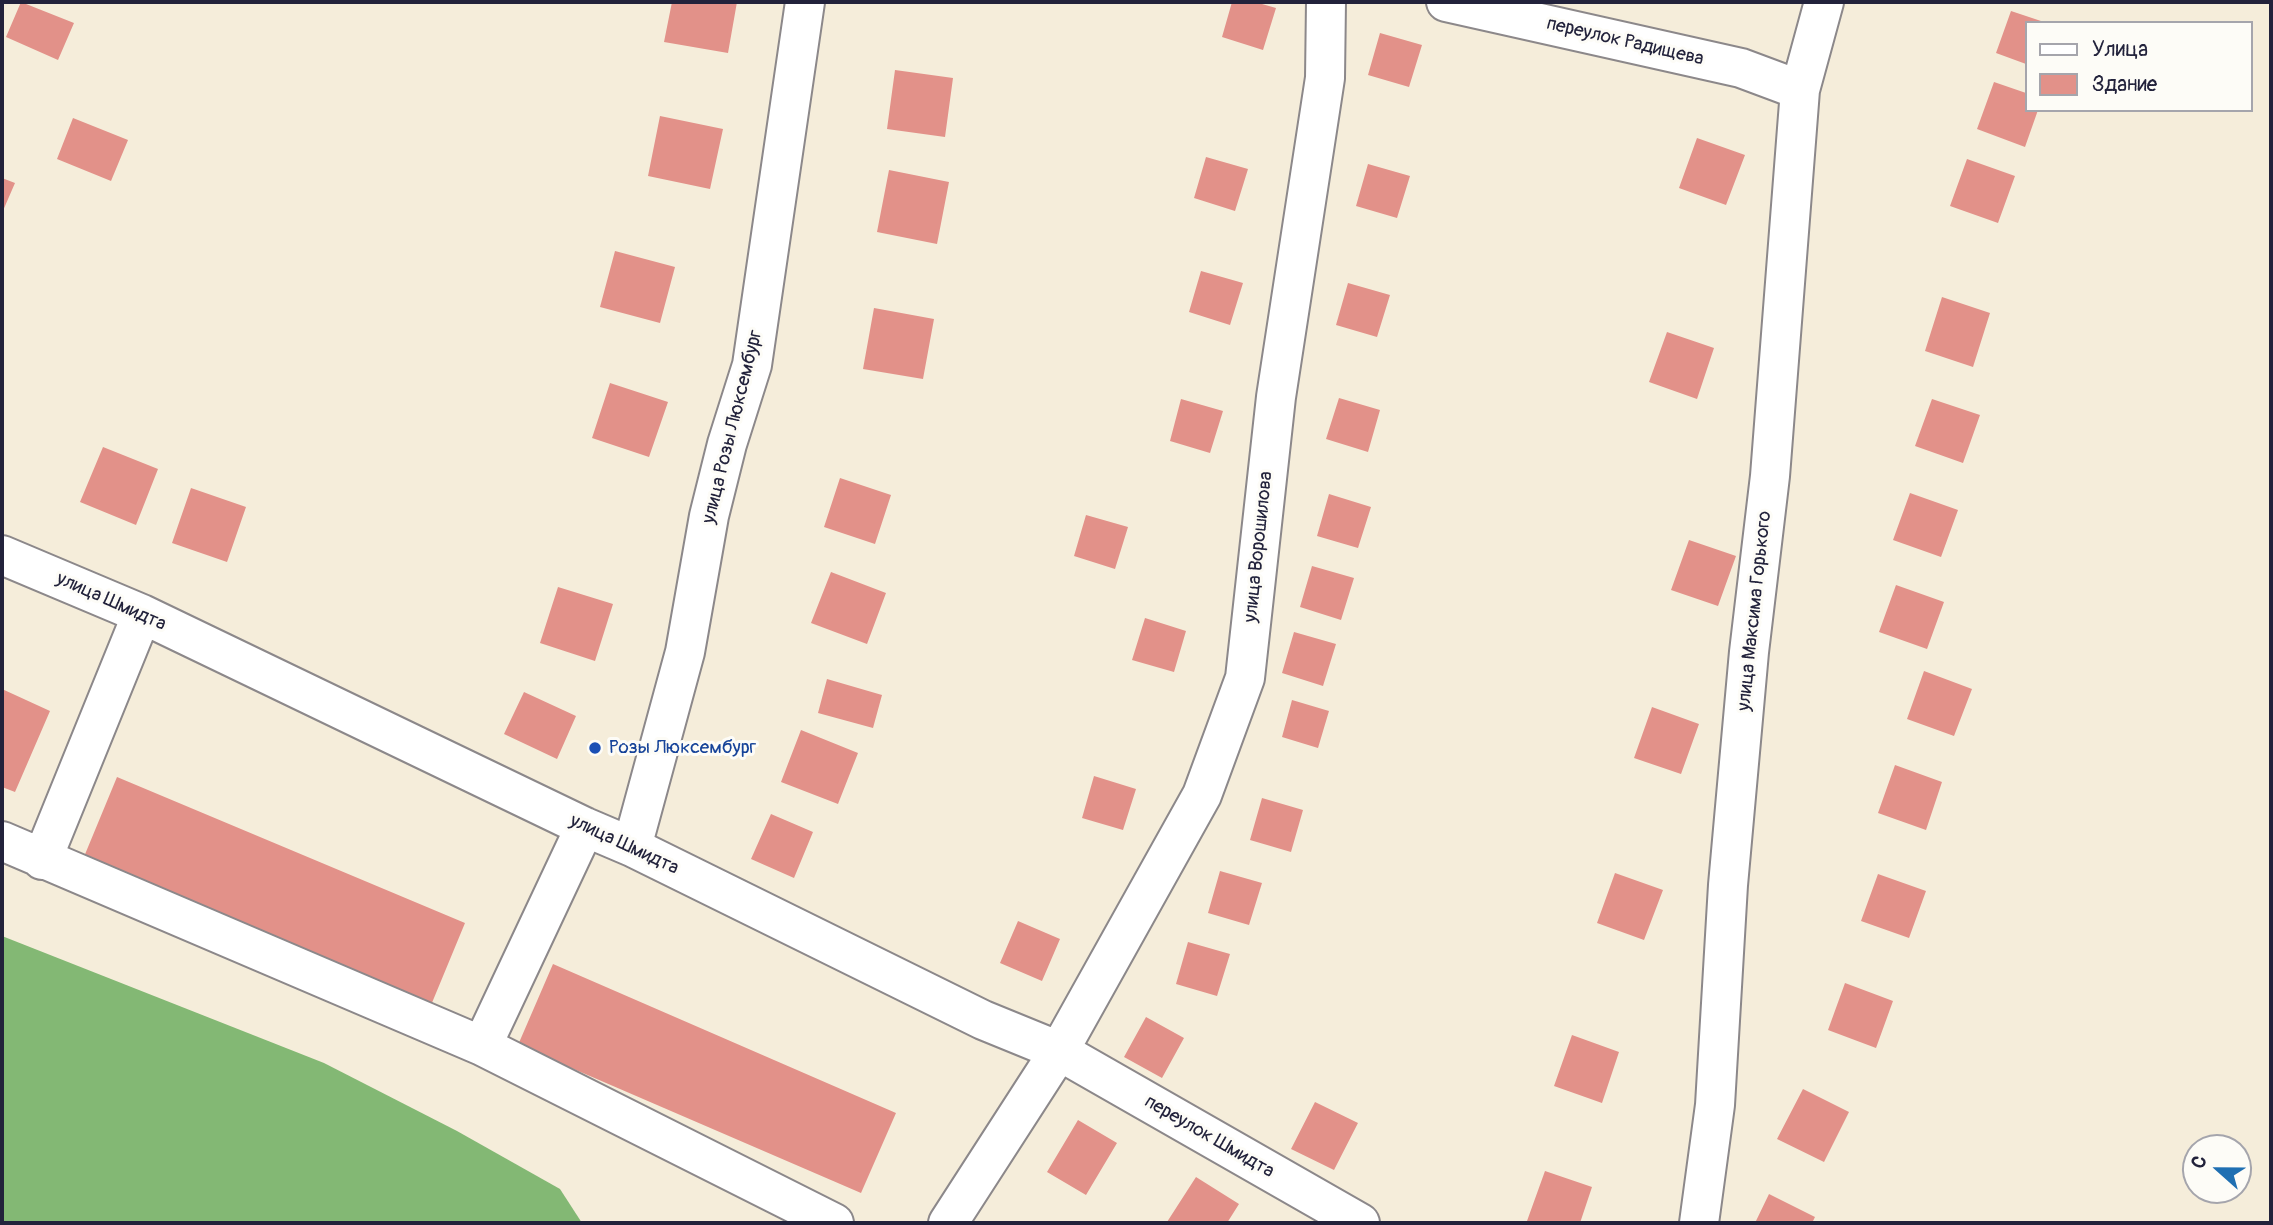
<!DOCTYPE html>
<meta charset="utf-8">
<style>
body{margin:0}
#map{position:relative;width:2273px;height:1225px;overflow:hidden;background:#f5edda;font-family:Pangolin,sans-serif}
canvas{display:block}
.frame{position:absolute;inset:0;border:4px solid #22223b;pointer-events:none}
.legend{position:absolute;left:2025px;top:21px;width:228px;height:91px;box-sizing:border-box;background:#fdfcf7;border:2px solid #a5a5ac;margin:0;padding:9px 12px;list-style:none;font-size:21px;color:#22223b}
.legend li{display:flex;align-items:center;gap:14px;height:35px}
.legend b{width:35px;border:2px solid #a5a5ac}
.north{position:absolute;left:2182px;top:1134px;width:70px;height:70px;box-sizing:border-box;background:#fdfcf7;border:2px solid #a5a5ac;border-radius:50%;rotate:291deg;font-size:19px;font-weight:700;line-height:28px;text-align:center;color:#22223b}
.north::after{content:'';display:block;margin:auto;width:24px;height:32px;background:#1f6fb2;clip-path:polygon(50% 0,100% 100%,50% 72%,0 100%)}
</style>
<div id="map">
<canvas width="2273" height="1225"></canvas>
<div class="frame"></div>
<ul class="legend">
<li><b style="height:9px;background:#fff"></b>Улица</li>
<li><b style="height:19px;background:#e29189"></b>Здание</li>
</ul>
<div class="north">С</div>
</div>
<script>
const c = document.querySelector('canvas').getContext('2d');
c.lineJoin = 'round';
function fill(path, color) {
  c.fillStyle = color;
  c.fill(path, 'evenodd');
}
function shape(rows) {
  const path = new Path2D();
  for (const r of rows) {
    path.moveTo(r[0], r[1]);
    for (let i = 2; i < r.length; i += 2) path.lineTo(r[i], r[i + 1]);
  }
  return path;
}
function stroke(path, color, width, dash) {
  c.strokeStyle = color;
  c.lineWidth = width;
  c.lineCap = dash ? 'butt' : 'round';
  c.setLineDash(dash || []);
  c.stroke(path);
}
function label(font, color, halo, rows, align = 'center') {
  c.font = font + ' Pangolin,sans-serif';
  c.lineWidth = 6;
  c.setLineDash([]);
  c.textBaseline = 'middle';
  c.strokeStyle = halo;
  c.fillStyle = color;
  for (const [text, x, y, turn = 0] of rows) {
    c.save();
    c.translate(x, y);
    c.rotate((+turn || 0) * Math.PI / 180);
    c.textAlign = isNaN(turn) ? turn : align;
    if (halo) c.strokeText(text, 0, 0);
    c.fillText(text, 0, 0);
    c.restore();
  }
}
fill(shape([
 [2,936,324,1063,457,1131,560,1189,582,1223,2,1223]
]), '#83b874');
fill(shape([
 [21,2,74,23,58,60,6,37],
 [672,2,737,2,728,53,664,42],
 [1232,2,1255,2,1276,8,1263,50,1222,37],
 [2011,11,2044,22,2026,23,2026,64,1996,53],
 [1380,33,1422,45,1409,87,1368,75],
 [895,70,953,78,945,137,887,129],
 [1994,82,2026,93,2026,110,2038,110,2025,147,1977,129],
 [660,116,723,129,710,189,648,176],
 [73,118,128,140,111,181,57,159],
 [1697,138,1745,155,1726,205,1679,188],
 [1206,157,1248,169,1235,211,1194,198],
 [1967,159,2015,176,1998,223,1950,206],
 [1368,164,1410,176,1397,218,1356,206],
 [889,170,949,182,937,244,877,232],
 [2,178,15,183,2,213],
 [615,251,675,267,660,323,600,307],
 [1201,271,1243,283,1230,325,1189,312],
 [1348,283,1390,295,1377,337,1336,325],
 [1942,297,1990,313,1973,367,1925,351],
 [874,308,934,319,923,379,863,369],
 [1667,332,1714,348,1697,399,1649,382],
 [610,383,668,402,649,457,592,438],
 [1339,398,1380,410,1368,452,1326,439],
 [1181,399,1223,411,1210,453,1170,441],
 [1932,399,1980,415,1963,463,1915,446],
 [103,447,158,469,136,525,80,502],
 [840,478,891,495,875,544,824,527],
 [191,488,246,507,227,562,172,543],
 [1910,493,1958,510,1941,557,1893,540],
 [1329,494,1371,507,1358,548,1317,536],
 [1086,515,1128,527,1115,569,1074,556],
 [1689,540,1736,556,1718,606,1671,590],
 [1312,566,1354,578,1341,620,1300,607],
 [831,572,886,593,867,644,811,623],
 [1896,585,1944,602,1927,649,1879,632],
 [558,587,613,604,595,661,540,643],
 [1145,618,1186,631,1174,672,1132,660],
 [1294,632,1336,644,1323,686,1282,673],
 [1924,671,1972,689,1954,736,1907,719],
 [827,679,882,695,873,728,818,713],
 [2,689,50,711,15,792,2,787],
 [524,692,576,716,557,759,504,734],
 [1292,700,1329,711,1318,748,1282,737],
 [1652,707,1699,724,1681,774,1634,758],
 [801,730,858,753,838,804,781,782],
 [1895,765,1942,782,1926,830,1878,813],
 [1094,776,1136,789,1123,830,1082,818],
 [117,777,465,923,429,1010,81,864],
 [1262,798,1303,810,1291,852,1250,840],
 [771,814,813,832,794,878,751,859],
 [1220,871,1262,883,1249,925,1208,913],
 [1615,873,1663,890,1644,940,1597,923],
 [1878,874,1926,891,1909,938,1861,921],
 [1018,921,1060,939,1042,981,1000,963],
 [1188,942,1230,954,1217,996,1176,984],
 [553,964,896,1113,861,1193,518,1045],
 [1845,983,1893,1001,1876,1048,1828,1030],
 [1146,1017,1184,1038,1162,1078,1124,1057],
 [1572,1035,1619,1052,1602,1103,1554,1086],
 [1803,1089,1849,1112,1824,1162,1777,1139],
 [1315,1102,1358,1123,1334,1170,1291,1149],
 [1078,1120,1117,1143,1086,1195,1047,1172],
 [1545,1171,1592,1187,1580,1223,1534,1223,1527,1221],
 [1196,1177,1239,1204,1227,1223,1167,1222],
 [1769,1194,1815,1217,1812,1223,1755,1223]
]), '#e29189');
const minor = shape([
 [1446,2,1741,68,1800,90],
 [2,555,142,614,585,827,632,847,983,1020,1059,1051,1360,1223],
 [2,841,482,1046,834,1223],
 [632,847,685,652,709,516,727,444,752,365,805,2],
 [42,860,142,614],
 [482,1046,585,827],
 [948,1223,1059,1051,1202,795,1245,678,1276,397,1325,78,1326,2],
 [1699,1223,1715,1105,1728,885,1749,652,1770,476,1800,90,1824,2]
]);
stroke(minor, '#8c888a', 42);
stroke(minor, '#fff', 38);
for (const [x, y, r, color] of [
 [595,748,7,"#1a4fb4"]
]) {
  const dot = new Path2D();
  dot.arc(x, y, r, 0, 2 * Math.PI);
  c.fillStyle = color;
  c.fill(dot);
  stroke(dot, '#fdfcf7', 2.5);
}
label('19px', '#22223b', '#fdfcf7', [
 ["переулок Радищева",1625,42,13],
 ["улица Розы Люксембург",733,427,-76],
 ["улица Ворошилова",1259,547,-84],
 ["улица Шмидта",111,602,24],
 ["улица Максима Горького",1755,611,-84],
 ["улица Шмидта",624,845,25],
 ["переулок Шмидта",1209,1137,30]
]);
label('19px', '#164399', '#fdfcf7', [
 ["Розы Люксембург",609,748]
], 'left');
</script>
